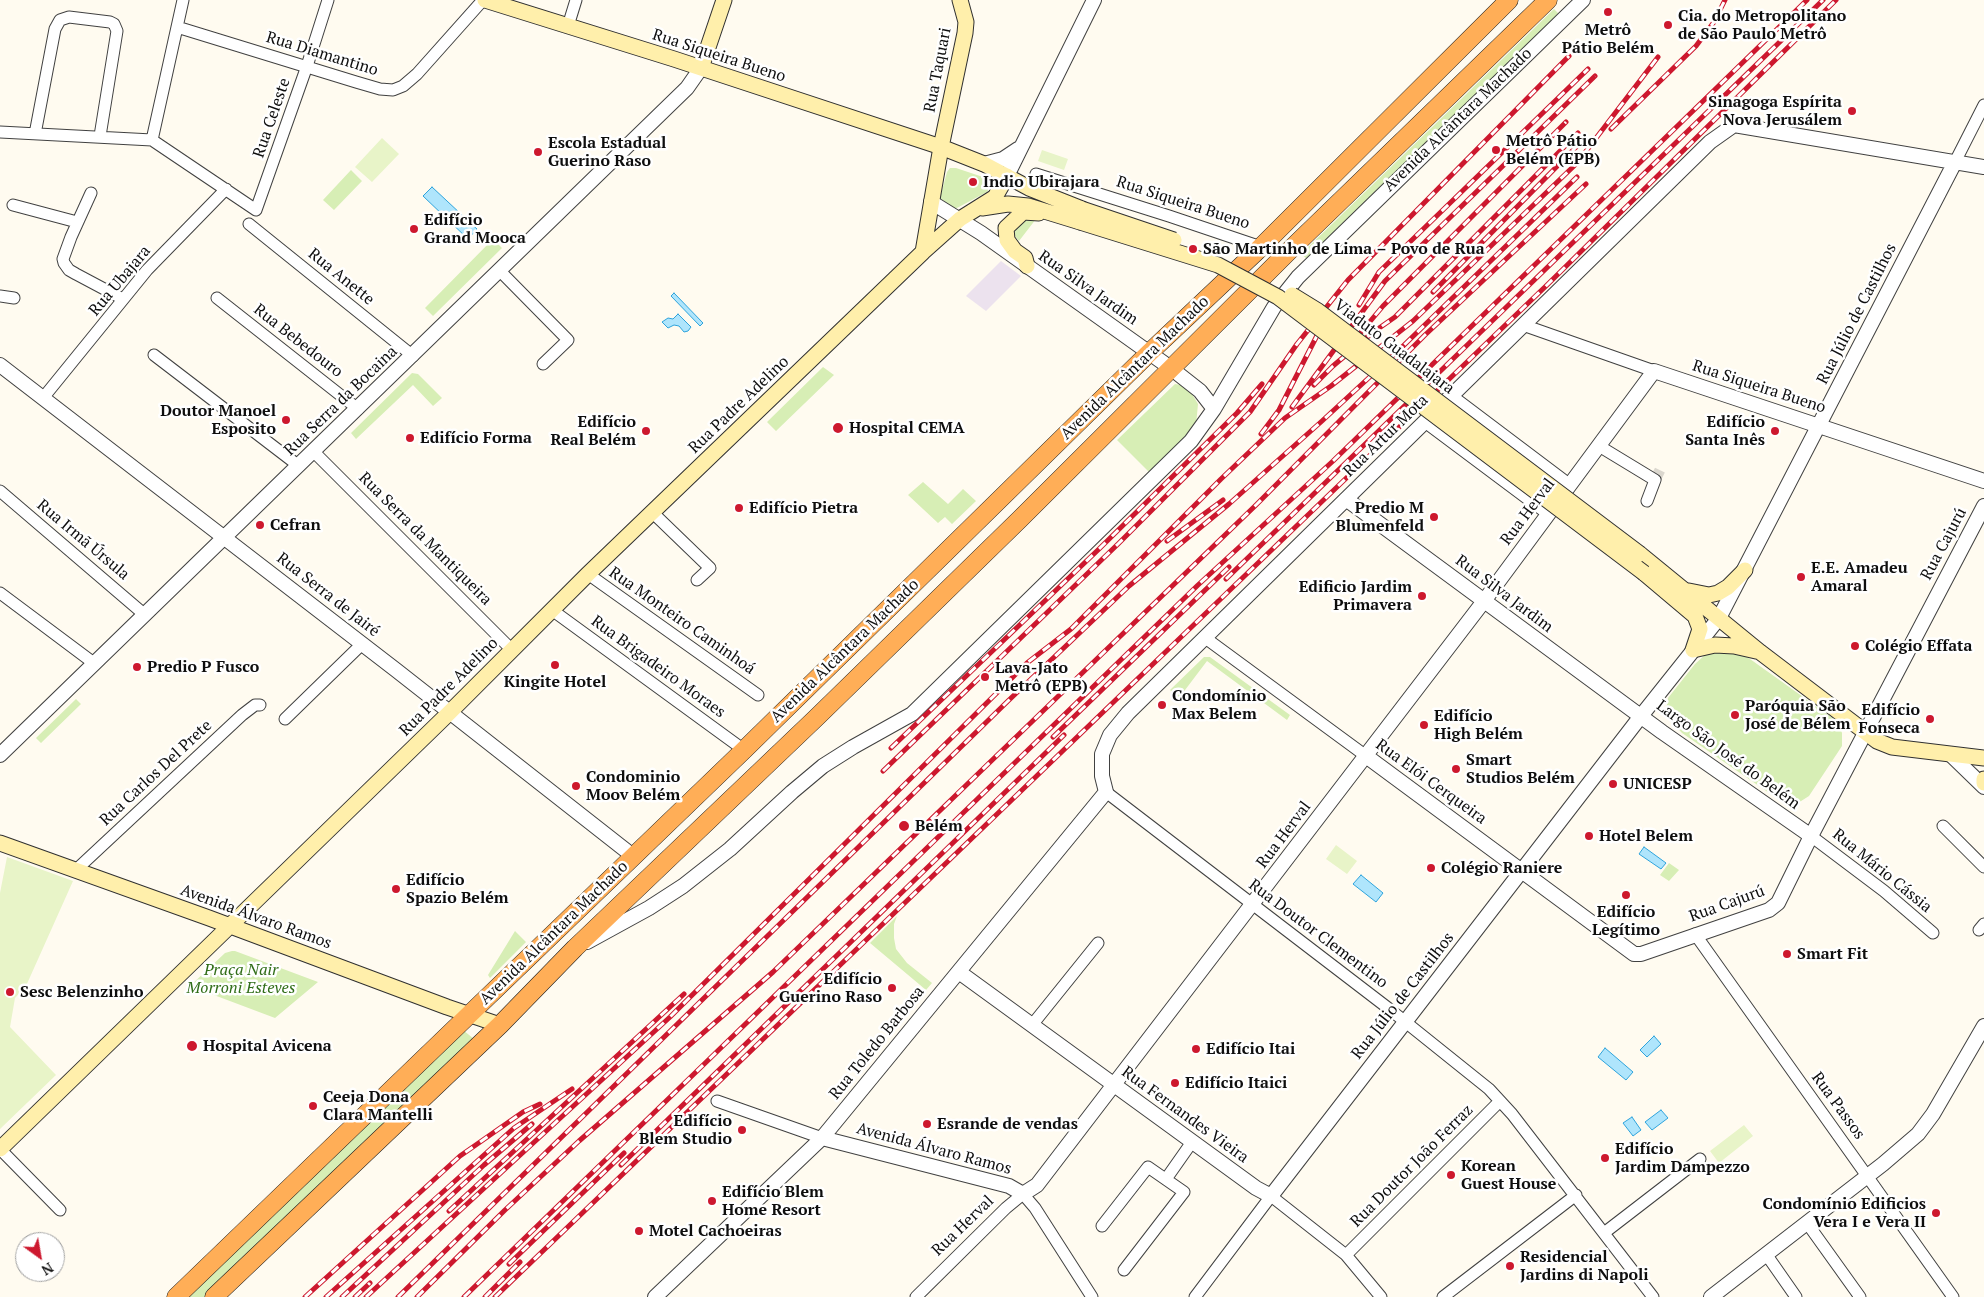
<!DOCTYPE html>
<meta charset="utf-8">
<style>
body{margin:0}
#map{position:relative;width:1984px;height:1297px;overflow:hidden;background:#fffbf0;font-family:"PT Serif",serif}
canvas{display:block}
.north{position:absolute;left:15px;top:1232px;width:50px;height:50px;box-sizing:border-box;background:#fff;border:1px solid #9f9f9f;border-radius:50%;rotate:148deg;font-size:14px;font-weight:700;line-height:20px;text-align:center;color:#0e0e0e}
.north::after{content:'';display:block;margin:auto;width:18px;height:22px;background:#cd182e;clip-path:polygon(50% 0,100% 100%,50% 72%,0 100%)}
</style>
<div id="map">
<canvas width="1984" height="1297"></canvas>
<div class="north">N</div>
</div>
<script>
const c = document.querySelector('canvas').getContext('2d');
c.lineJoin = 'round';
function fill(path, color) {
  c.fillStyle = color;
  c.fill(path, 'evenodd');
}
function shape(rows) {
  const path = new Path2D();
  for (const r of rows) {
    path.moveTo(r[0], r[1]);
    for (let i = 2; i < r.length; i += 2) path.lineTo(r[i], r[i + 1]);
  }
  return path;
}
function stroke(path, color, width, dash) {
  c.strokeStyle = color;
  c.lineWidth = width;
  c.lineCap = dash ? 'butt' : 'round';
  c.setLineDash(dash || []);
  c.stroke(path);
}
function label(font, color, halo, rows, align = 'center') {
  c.font = font + ' "PT Serif",serif';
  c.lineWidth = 5;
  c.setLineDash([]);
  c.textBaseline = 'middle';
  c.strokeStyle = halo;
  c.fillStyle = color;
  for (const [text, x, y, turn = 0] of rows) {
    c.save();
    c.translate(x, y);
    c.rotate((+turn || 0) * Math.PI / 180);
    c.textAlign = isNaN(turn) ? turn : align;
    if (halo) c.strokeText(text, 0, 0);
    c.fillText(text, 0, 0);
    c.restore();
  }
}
fill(shape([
 [1001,261,1021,276,986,311,966,296]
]), '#ece2ee');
fill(shape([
 [1554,9,1559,14,1307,259,1301,254],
 [950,168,956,168,989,179,991,183,990,186,987,192,955,209,940,198,947,172],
 [351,170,362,181,334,210,323,200],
 [1036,219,1019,241,1014,235,1019,220],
 [493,239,502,248,433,316,425,308],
 [823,367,834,375,776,431,767,422],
 [412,373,418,374,442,398,433,406,413,385,356,439,351,433],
 [1175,384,1181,385,1192,394,1198,404,1196,425,1150,473,1117,440],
 [923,482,948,504,963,489,976,501,952,524,945,517,938,523,908,495],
 [1718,650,1736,651,1750,659,1834,719,1839,725,1842,733,1842,746,1809,796,1798,803,1788,806,1682,733,1672,722,1666,710,1668,698,1695,664,1706,654],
 [1204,657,1210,657,1290,715,1287,720,1207,661,1179,698,1170,690],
 [76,699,81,704,41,743,36,738],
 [1669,863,1679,870,1669,881,1660,875],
 [897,916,894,924,894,938,896,949,907,963,932,983,926,990,870,943],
 [515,931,526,942,490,978,488,975],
 [232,951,235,951,318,982,275,1018,190,986,225,953],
 [463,1030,474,1039,204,1297,185,1297]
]), '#d7eeb5');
fill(shape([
 [382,138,399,154,372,182,355,167],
 [1042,150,1068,159,1064,170,1038,161],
 [1336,845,1357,861,1347,874,1326,859],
 [7,857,73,881,26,986,15,998,10,1027,56,1075,0,1129,0,893],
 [1744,1125,1753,1136,1719,1163,1710,1151]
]), '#e8f4c8');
const water = shape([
 [432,187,477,229,468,239,423,196,432,187],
 [674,293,703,323,700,326,671,296,674,293],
 [678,314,691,327,688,331,684,332,679,326,674,325,668,328,662,322,668,318,673,319,678,314],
 [1644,847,1666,863,1661,869,1639,854,1644,847],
 [1361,875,1383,893,1376,902,1353,884,1361,875],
 [1654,1036,1661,1044,1647,1057,1640,1050,1654,1036],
 [1605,1048,1633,1072,1626,1080,1598,1057,1605,1048],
 [1661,1110,1668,1118,1652,1130,1645,1122,1661,1110],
 [1632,1117,1641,1130,1633,1136,1623,1123,1632,1117]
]);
fill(water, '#afe5fc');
stroke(water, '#2ea3db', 1);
stroke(shape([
 [1655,480,1660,470]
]), '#dbd7ce', 11, [11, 5.5]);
const minor = shape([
 [568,26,576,0],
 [177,27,356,82,380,89,393,90,403,86,417,74,483,0],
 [0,132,152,140,256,210,307,66,328,0],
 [35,134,55,29,60,20,69,17,110,22,114,24,117,31,100,136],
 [152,140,183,0],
 [1955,162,1984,105],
 [1036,174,1169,216,1261,247],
 [91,193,71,237,63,259,64,263,69,270,76,274,123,299],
 [13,205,77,222],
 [249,224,413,356],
 [500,271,568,340,543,364],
 [0,296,14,298],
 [217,298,358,409],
 [1523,325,1654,371],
 [154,355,299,466],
 [1452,396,1570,485],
 [43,398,147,270,226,189],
 [1425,422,1548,514],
 [1599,446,1655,480,1647,501],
 [314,452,512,650],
 [0,491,145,615],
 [652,512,710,568,697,580],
 [588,574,758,695],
 [0,593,95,664],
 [552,610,744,750],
 [1204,637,1366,756],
 [285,719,362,644],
 [1106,792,1388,1008,1489,1089,1512,1114,1653,1297],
 [1943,826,1984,867],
 [1811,836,1884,891,1933,933],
 [77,869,242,715,255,705,260,705],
 [1979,930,1984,924],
 [1695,934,1953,1297],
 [1032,1025,1098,943],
 [717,1101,822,1138],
 [0,1149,60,1210],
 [1166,1179,1192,1142],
 [1807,1223,1860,1297],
 [1102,1226,1148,1167,1184,1192,1124,1270],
 [1604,1233,1700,1159],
 [1766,1254,1796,1297],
 [1346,1255,1500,1101],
 [916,1297,1006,1208,1023,1194,1035,1208,1092,1297],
 [1195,1297,1271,1196,1346,1255,1381,1297],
 [1443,1297,1576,1195]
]);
const tertiary = shape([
 [984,164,1003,159,1018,149],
 [1007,176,1094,0],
 [931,202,981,233,1172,369,1200,391,1214,409],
 [0,365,396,670,633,856],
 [1346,499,1662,732,1811,836],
 [0,755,687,88,701,68],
 [1951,755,1984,787],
 [1366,756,1634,954,1641,954,1769,910,1778,903,1811,836,1984,506],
 [587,942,649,908,683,886,730,849,792,792,823,766,853,747,912,714,1191,441,1214,409,1274,307,1298,277,1583,0],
 [959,972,1256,1188,1271,1196,1641,716,1719,618,1955,162],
 [822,1138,1009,1186,1023,1194,1037,1185,1484,601,1654,371,1984,481],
 [655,1297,822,1138,1106,792,1102,776,1102,754,1110,735,1128,713,1710,142,1734,125,1984,167],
 [1711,1297,1883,1164,1918,1134,1933,1114,1984,1026]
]);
const secondary = shape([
 [485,0,674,59,941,147,984,164,1029,188,1082,209],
 [701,68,724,0],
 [982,208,1008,204,1028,206,1080,222],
 [923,252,941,147,965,33,966,22,960,0],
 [1027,266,1025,258,1015,251,1007,240,1006,228,1023,212,1039,213],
 [1640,554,1760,652,1877,741,1892,747,1984,758],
 [1644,573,1695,616,1700,629,1693,650],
 [1689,591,1709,595,1718,593,1728,587,1745,570],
 [1693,650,1715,645,1734,646,1756,651],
 [1984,779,1984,783],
 [0,843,209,918,447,1007,500,1025],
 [0,1149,449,713,588,574,923,252,960,219,995,197,1007,176]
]);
const trunk = shape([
 [176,1297,744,750,1149,353,1257,251,1509,0],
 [214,1297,500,1025,575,948,817,717,1020,519,1294,246,1548,0]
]);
stroke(minor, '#414141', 13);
stroke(tertiary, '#414141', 16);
stroke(secondary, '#303030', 17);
stroke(trunk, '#1f1f1f', 19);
stroke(minor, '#fff', 11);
stroke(tertiary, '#fff', 14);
stroke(secondary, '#ffefab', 15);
stroke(trunk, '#ffae57', 18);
const rail = shape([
 [1611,129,1696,46,1714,22,1725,0],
 [1433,292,1584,139],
 [1359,305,1379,272,1588,69],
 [1352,343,1383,306,1566,122],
 [1314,385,1333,366,1372,333,1395,317,1578,133],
 [1292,407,1385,281,1595,76],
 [1261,434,1279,410,1328,314],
 [1167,541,1223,500],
 [1226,579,1823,0],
 [1053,737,1229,567],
 [891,748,1099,549,1237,413,1262,384],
 [883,771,1118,544,1250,412,1297,344,1348,280,1569,56],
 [621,1165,1064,735],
 [449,1211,684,994],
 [509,1264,624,1153],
 [305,1297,460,1156,523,1112,540,1104],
 [326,1297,514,1128,572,1089],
 [342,1297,484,1165,532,1124],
 [355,1297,370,1283],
 [366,1297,670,1017,1027,663,1071,629,1221,479,1285,418,1331,386,1413,321,1577,163,1658,57],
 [398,1297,1009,700,1129,586,1229,504,1322,421,1400,349,1577,177],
 [417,1297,505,1210,579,1141,773,972,1256,505,1425,335,1586,184],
 [464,1297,1198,585,1333,461,1807,0],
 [485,1297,520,1262],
 [495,1297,1547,285,1836,0]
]);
stroke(rail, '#cd182e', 5);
stroke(rail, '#fff', 3, [9]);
const secondaryBridge = shape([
 [1082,209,1174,240],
 [1080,222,1218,265,1278,297,1644,573],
 [1292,295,1318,311,1640,554]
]);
stroke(secondaryBridge, '#303030', 17, []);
stroke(secondaryBridge, '#ffefab', 15);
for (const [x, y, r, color] of [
 [1608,12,5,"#cd182e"],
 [1668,25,5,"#cd182e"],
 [1852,111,5,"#cd182e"],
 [1496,150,5,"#cd182e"],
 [538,152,5,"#cd182e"],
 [973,182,5,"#cd182e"],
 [414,229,5,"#cd182e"],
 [1193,249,5,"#cd182e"],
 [286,420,5,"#cd182e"],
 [838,428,6,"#cd182e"],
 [646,431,5,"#cd182e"],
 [1775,431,5,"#cd182e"],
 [410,438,5,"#cd182e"],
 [739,508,5,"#cd182e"],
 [1434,517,5,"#cd182e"],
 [260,525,5,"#cd182e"],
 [1801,577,5,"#cd182e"],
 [1422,596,5,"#cd182e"],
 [1855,646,5,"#cd182e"],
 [555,665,5,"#cd182e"],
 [137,667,5,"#cd182e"],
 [985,677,5,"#cd182e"],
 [1162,705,5,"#cd182e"],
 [1735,715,5,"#cd182e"],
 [1930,719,5,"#cd182e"],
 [1424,725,5,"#cd182e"],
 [1456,769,5,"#cd182e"],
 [1613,784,5,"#cd182e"],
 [576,786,5,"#cd182e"],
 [904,826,6,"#cd182e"],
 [1589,836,5,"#cd182e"],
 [1431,868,5,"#cd182e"],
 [396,889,5,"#cd182e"],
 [1626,895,5,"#cd182e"],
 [1787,954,5,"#cd182e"],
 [892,988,5,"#cd182e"],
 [10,992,5,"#cd182e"],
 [192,1046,6,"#cd182e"],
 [1196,1049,5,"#cd182e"],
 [1175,1083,5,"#cd182e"],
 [313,1106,5,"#cd182e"],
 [927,1124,5,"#cd182e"],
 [742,1130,5,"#cd182e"],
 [1605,1158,5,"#cd182e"],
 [1451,1175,5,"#cd182e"],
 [712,1201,5,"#cd182e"],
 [1936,1213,5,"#cd182e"],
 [639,1231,5,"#cd182e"],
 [1510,1266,5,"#cd182e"]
]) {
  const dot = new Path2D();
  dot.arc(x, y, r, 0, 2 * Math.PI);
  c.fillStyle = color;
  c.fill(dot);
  stroke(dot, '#fff', 2);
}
label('bold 16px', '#0e0e0e', '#fff', [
 ["Cia. do Metropolitano",1678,16],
 ["de São Paulo Metrô",1678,34],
 ["Metrô",1608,30,"center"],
 ["Pátio Belém",1608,48,"center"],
 ["Sinagoga Espírita",1842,102,"right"],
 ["Nova Jerusálem",1842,120,"right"],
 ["Metrô Pátio",1506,141],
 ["Belém (EPB)",1506,159],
 ["Escola Estadual",548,143],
 ["Guerino Raso",548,161],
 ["Indio Ubirajara",983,182],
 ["Edifício",424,220],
 ["Grand Mooca",424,238],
 ["São Martinho de Lima – Povo de Rua",1203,249],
 ["Doutor Manoel",276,411,"right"],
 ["Esposito",276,429,"right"],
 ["Edifício",636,422,"right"],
 ["Real Belém",636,440,"right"],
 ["Edifício",1765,422,"right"],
 ["Santa Inês",1765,440,"right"],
 ["Hospital CEMA",849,428],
 ["Edifício Forma",420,438],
 ["Edifício Pietra",749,508],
 ["Predio M",1424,508,"right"],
 ["Blumenfeld",1424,526,"right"],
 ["Cefran",270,525],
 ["E.E. Amadeu",1811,568],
 ["Amaral",1811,586],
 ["Edificio Jardim",1412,587,"right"],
 ["Primavera",1412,605,"right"],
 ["Colégio Effata",1865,646],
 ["Predio P Fusco",147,667],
 ["Lava-Jato",995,668],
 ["Metrô (EPB)",995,686],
 ["Kingite Hotel",555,682,"center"],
 ["Condomínio",1172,696],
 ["Max Belem",1172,714],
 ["Paróquia São",1745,706],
 ["José de Bélem",1745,724],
 ["Edifício",1920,710,"right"],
 ["Fonseca",1920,728,"right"],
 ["Edifício",1434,716],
 ["High Belém",1434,734],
 ["Smart",1466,760],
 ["Studios Belém",1466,778],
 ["Condominio",586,777],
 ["Moov Belém",586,795],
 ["UNICESP",1623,784],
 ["Belém",915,826],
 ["Hotel Belem",1599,836],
 ["Colégio Raniere",1441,868],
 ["Edifício",406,880],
 ["Spazio Belém",406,898],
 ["Edifício",1626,912,"center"],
 ["Legítimo",1626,930,"center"],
 ["Smart Fit",1797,954],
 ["Edifício",882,979,"right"],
 ["Guerino Raso",882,997,"right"],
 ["Sesc Belenzinho",20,992],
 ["Hospital Avicena",203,1046],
 ["Edifício Itai",1206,1049],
 ["Edifício Itaici",1185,1083],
 ["Ceeja Dona",323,1097],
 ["Clara Mantelli",323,1115],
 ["Edifício",732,1121,"right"],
 ["Blem Studio",732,1139,"right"],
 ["Esrande de vendas",937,1124],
 ["Edifício",1615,1149],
 ["Jardim Dampezzo",1615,1167],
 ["Korean",1461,1166],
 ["Guest House",1461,1184],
 ["Edifício Blem",722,1192],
 ["Home Resort",722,1210],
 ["Condomínio Edificios",1926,1204,"right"],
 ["Vera I e Vera II",1926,1222,"right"],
 ["Motel Cachoeiras",649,1231],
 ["Residencial",1520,1257],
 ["Jardins di Napoli",1520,1275]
], 'left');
label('16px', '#0e0e0e', '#fff', [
 ["Rua Diamantino",322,54,17],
 ["Rua Siqueira Bueno",719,56,18],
 ["Rua Taquari",938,70,-79],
 ["Rua Celeste",272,118,-71],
 ["Avenida Alcântara Machado",1458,120,-44],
 ["Rua Siqueira Bueno",1183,203,18],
 ["Rua Anette",341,277,39],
 ["Rua Ubajara",120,281,-50],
 ["Rua Silva Jardim",1088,288,35],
 ["Rua Júlio de Castilhos",1857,314,-63],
 ["Rua Bebedouro",298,341,38],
 ["Viaduto Guadalajara",1394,347,37],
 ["Avenida Alcântara Machado",1135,368,-44],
 ["Rua Siqueira Bueno",1759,387,18],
 ["Rua Serra da Bocaina",341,401,-44],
 ["Rua Padre Adelino",739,405,-44],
 ["Rua Artur Mota",1386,436,-44],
 ["Rua Herval",1528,512,-53],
 ["Rua Serra da Mantiqueira",425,539,45],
 ["Rua Irmã Úrsula",83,540,40],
 ["Rua Cajurú",1944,544,-62],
 ["Rua Silva Jardim",1504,594,37],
 ["Rua Serra de Jairé",328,595,38],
 ["Rua Monteiro Caminhoá",682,621,35],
 ["Avenida Alcântara Machado",845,651,-44],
 ["Rua Brigadeiro Moraes",658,667,36],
 ["Rua Padre Adelino",449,687,-45],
 ["Largo São José do Belém",1728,755,36],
 ["Rua Carlos Del Prete",156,773,-43],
 ["Rua Elói Cerqueira",1431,782,36],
 ["Rua Herval",1284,835,-53],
 ["Rua Mário Cássia",1882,871,39],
 ["Rua Cajurú",1727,904,-20],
 ["Avenida Álvaro Ramos",256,917,20],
 ["Avenida Alcântara Machado",554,933,-44],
 ["Rua Doutor Clementino",1318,934,37],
 ["Rua Júlio de Castilhos",1403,996,-52],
 ["Rua Toledo Barbosa",877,1043,-51],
 ["Rua Passos",1838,1106,54],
 ["Rua Fernandes Vieira",1185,1115,36],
 ["Avenida Álvaro Ramos",934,1149,15],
 ["Rua Doutor João Ferraz",1412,1166,-45],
 ["Rua Herval",963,1226,-44]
]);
label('italic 16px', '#306d18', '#fff', [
 ["Praça Nair",241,970],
 ["Morroni Esteves",241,988]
]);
</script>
